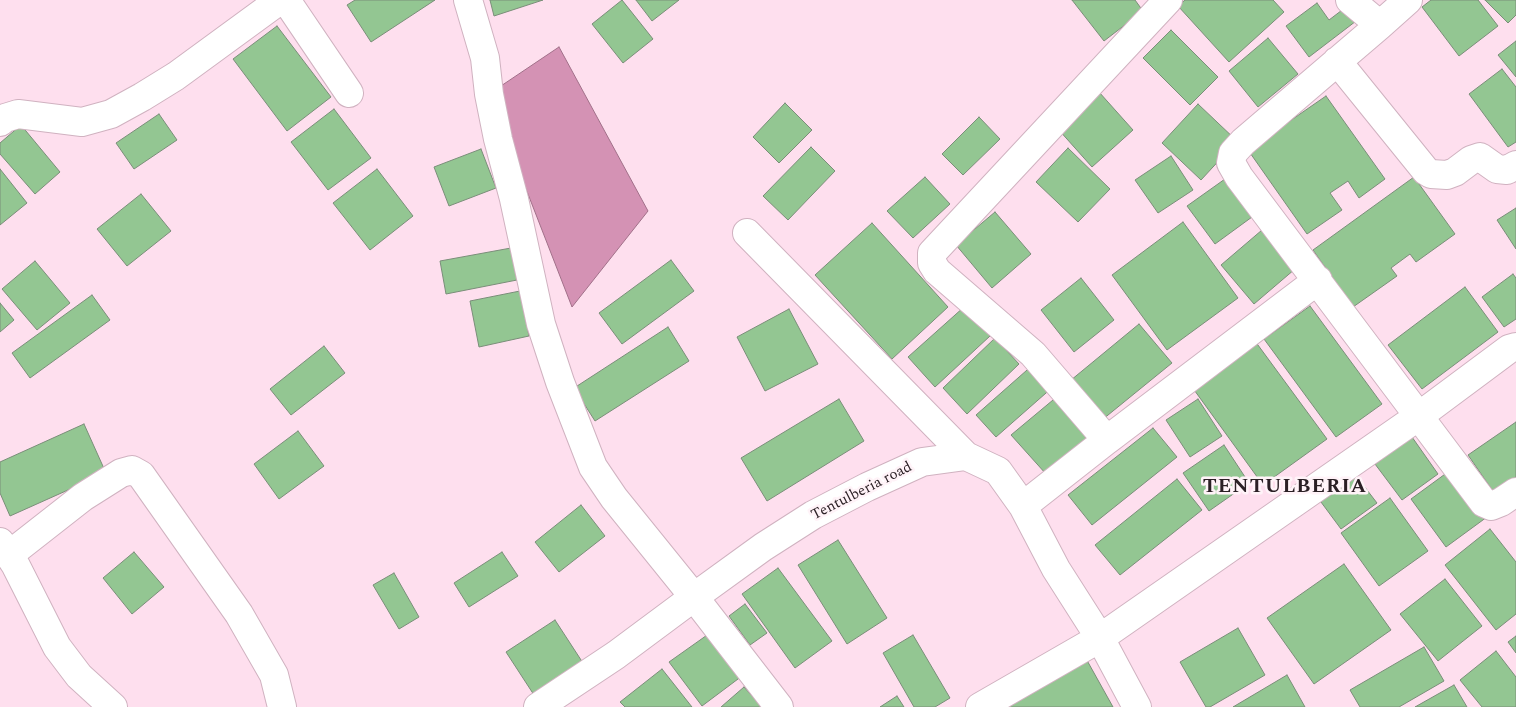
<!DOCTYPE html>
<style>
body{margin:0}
canvas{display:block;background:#fedfee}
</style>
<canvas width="1516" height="707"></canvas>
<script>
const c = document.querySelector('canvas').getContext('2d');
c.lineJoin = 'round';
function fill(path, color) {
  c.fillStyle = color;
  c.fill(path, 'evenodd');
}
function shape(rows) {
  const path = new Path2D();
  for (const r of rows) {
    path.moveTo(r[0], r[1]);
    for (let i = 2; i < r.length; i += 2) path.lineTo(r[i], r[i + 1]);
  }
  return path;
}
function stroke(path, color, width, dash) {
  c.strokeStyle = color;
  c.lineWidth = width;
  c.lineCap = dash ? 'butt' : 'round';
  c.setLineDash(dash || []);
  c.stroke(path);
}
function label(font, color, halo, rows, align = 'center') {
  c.font = font + ' Spectral,serif';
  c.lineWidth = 5;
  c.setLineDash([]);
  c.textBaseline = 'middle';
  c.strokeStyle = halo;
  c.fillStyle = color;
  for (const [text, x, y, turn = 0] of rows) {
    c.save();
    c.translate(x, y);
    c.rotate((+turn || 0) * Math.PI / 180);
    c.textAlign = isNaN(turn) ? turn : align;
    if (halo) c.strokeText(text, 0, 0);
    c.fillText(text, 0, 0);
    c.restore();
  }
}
const water = shape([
 [559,47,648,211,572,307,489,94,559,47]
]);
fill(water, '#d492b4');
stroke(water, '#a17089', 1);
const building = shape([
 [355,0,435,0,371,42,347,5,355,0],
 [490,0,543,0,494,16,490,0],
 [622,0,653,39,623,63,592,24,622,0],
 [636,0,679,0,652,21,636,0],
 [1072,0,1135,0,1143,11,1104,41,1072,0],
 [1185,0,1273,0,1284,12,1229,62,1178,6,1185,0],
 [1431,0,1478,0,1498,26,1459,56,1422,7,1431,0],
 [1485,0,1516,0,1516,15,1508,23,1485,0],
 [1317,3,1329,20,1350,4,1360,18,1309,57,1286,26,1317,3],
 [277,26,331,97,287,131,233,59,277,26],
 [1171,30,1218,77,1190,105,1143,58,1171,30],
 [1268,38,1298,74,1258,107,1229,71,1268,38],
 [1516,41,1516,77,1498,55,1516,41],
 [1502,69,1516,87,1516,142,1508,147,1469,94,1502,69],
 [1099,92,1133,130,1092,167,1058,129,1099,92],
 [1326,96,1385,179,1359,198,1348,181,1330,193,1342,210,1307,234,1248,150,1326,96],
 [785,103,812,130,779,163,753,137,785,103],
 [1198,104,1237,141,1201,180,1162,143,1198,104],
 [334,109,371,158,328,190,291,142,334,109],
 [159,114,177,140,134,169,116,143,159,114],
 [979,117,1000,139,963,175,942,154,979,117],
 [21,125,60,172,35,194,0,154,0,143,21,125],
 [811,147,835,171,788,220,763,196,811,147],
 [1068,148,1110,189,1078,222,1036,182,1068,148],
 [481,149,496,188,449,206,434,167,481,149],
 [1171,156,1193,190,1158,213,1135,180,1171,156],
 [0,169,27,203,0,225,0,169],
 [377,169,413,216,370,250,333,203,377,169],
 [925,177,950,204,913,238,887,211,925,177],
 [1414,177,1455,234,1416,262,1410,254,1391,268,1397,276,1353,307,1313,250,1414,177],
 [1225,179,1252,217,1215,244,1187,206,1225,179],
 [141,194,171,231,127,266,97,229,141,194],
 [1516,208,1516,249,1497,220,1516,208],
 [995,212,1031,254,992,288,956,245,995,212],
 [1183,222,1238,298,1167,350,1112,275,1183,222],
 [872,223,948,307,892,359,815,275,872,223],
 [1262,230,1295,269,1254,304,1221,265,1262,230],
 [511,248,517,280,446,294,440,261,511,248],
 [671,260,694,291,622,344,599,313,671,260],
 [35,261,70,303,37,330,2,289,35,261],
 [1513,274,1516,278,1516,319,1504,327,1482,297,1513,274],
 [1081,278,1114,320,1074,352,1041,310,1081,278],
 [1465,287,1498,332,1422,389,1388,345,1465,287],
 [520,291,529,336,479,347,470,301,520,291],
 [92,295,110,320,30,378,12,353,92,295],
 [0,303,14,320,0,332,0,303],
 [1310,306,1382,404,1336,437,1264,339,1310,306],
 [964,307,990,336,935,387,908,357,964,307],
 [789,309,818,364,765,391,737,337,789,309],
 [1139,324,1172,363,1097,424,1065,385,1139,324],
 [668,327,689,361,595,421,574,388,668,327],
 [995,338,1019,364,967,414,943,388,995,338],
 [1255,341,1327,439,1263,485,1192,387,1255,341],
 [324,346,345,373,291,415,270,389,324,346],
 [1035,363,1054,386,996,437,976,415,1035,363],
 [1059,395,1090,439,1046,474,1011,435,1059,395],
 [839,399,864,441,767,501,741,458,839,399],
 [1198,399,1222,436,1190,457,1166,420,1198,399],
 [1516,422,1516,483,1497,497,1468,455,1516,422],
 [84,424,106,473,10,516,0,493,0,462,84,424],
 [1153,428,1177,457,1092,525,1068,495,1153,428],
 [298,431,324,466,279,499,254,464,298,431],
 [1412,437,1438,474,1402,500,1375,464,1412,437],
 [1224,445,1249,483,1209,511,1183,473,1224,445],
 [1452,469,1487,517,1446,547,1411,499,1452,469],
 [1354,473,1377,503,1341,529,1318,498,1354,473],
 [1177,479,1202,510,1120,575,1095,545,1177,479],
 [1390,498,1428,551,1379,586,1341,533,1390,498],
 [581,505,605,536,559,572,535,542,581,505],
 [1490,529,1516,562,1516,614,1496,630,1445,565,1490,529],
 [838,540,887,618,847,644,798,565,838,540],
 [134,552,164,587,132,614,103,578,134,552],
 [502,552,518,576,469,607,454,583,502,552],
 [1344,564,1391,630,1314,684,1267,618,1344,564],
 [778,568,832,641,795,668,742,594,778,568],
 [394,573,419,617,399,629,373,585,394,573],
 [1445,579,1482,626,1438,661,1400,614,1445,579],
 [745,604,767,633,750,645,729,616,745,604],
 [555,620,583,663,534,695,506,652,555,620],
 [1238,628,1265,675,1210,707,1206,707,1180,662,1238,628],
 [710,633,742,676,702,706,669,662,710,633],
 [913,635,950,698,935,707,914,707,883,653,913,635],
 [1516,636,1516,653,1508,642,1516,636],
 [1424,647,1444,681,1399,707,1360,707,1350,690,1424,647],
 [1496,651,1516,677,1516,707,1482,707,1460,680,1496,651],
 [1084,655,1113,707,990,707,1084,655],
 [662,669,692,707,625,707,620,702,662,669],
 [1287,675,1305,707,1233,707,1287,675],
 [1454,685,1467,707,1415,707,1454,685],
 [744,687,762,707,721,707,744,687],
 [897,696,904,707,880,707,897,696]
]);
fill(building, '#93c692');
stroke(building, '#7a8e79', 1);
const minor = shape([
 [286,0,349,93],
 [468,0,485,58,489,94,498,139,514,199,541,324,560,382,593,467,614,498,694,597,779,707],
 [1350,0,1380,25,1408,0],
 [1380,25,1243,142,1233,153,1231,163,1239,177,1484,503,1491,506,1501,502,1516,492],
 [1337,61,1426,171,1431,174,1447,175,1455,172,1471,160,1480,157,1497,169,1507,170,1516,165],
 [0,122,5,118,18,114,82,122,111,114,142,97,176,76,280,0],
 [747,233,966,456],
 [1107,440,1318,280],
 [1023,506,1107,440,1033,354,937,271,932,263,932,253,1168,0],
 [0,542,15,564,57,647,79,676,113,707],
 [9,555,83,497,121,473,132,470,141,475,239,614,274,675,282,707],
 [538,707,616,655,694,597,763,547,813,515,867,487,922,462,966,456,998,471,1023,506,1056,569,1100,638,1137,707],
 [980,707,1100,638,1419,416,1509,349,1516,347]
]);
stroke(minor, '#d0b2c0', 30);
stroke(minor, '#fff', 28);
label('15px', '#2b2025', '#fff3f8', [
 ["Tentulberia road",862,492,-27]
]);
c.letterSpacing = '1px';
label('bold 20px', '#2b2025', '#fff3f8', [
 ["TENTULBERIA",1285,488]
]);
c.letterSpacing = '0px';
</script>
